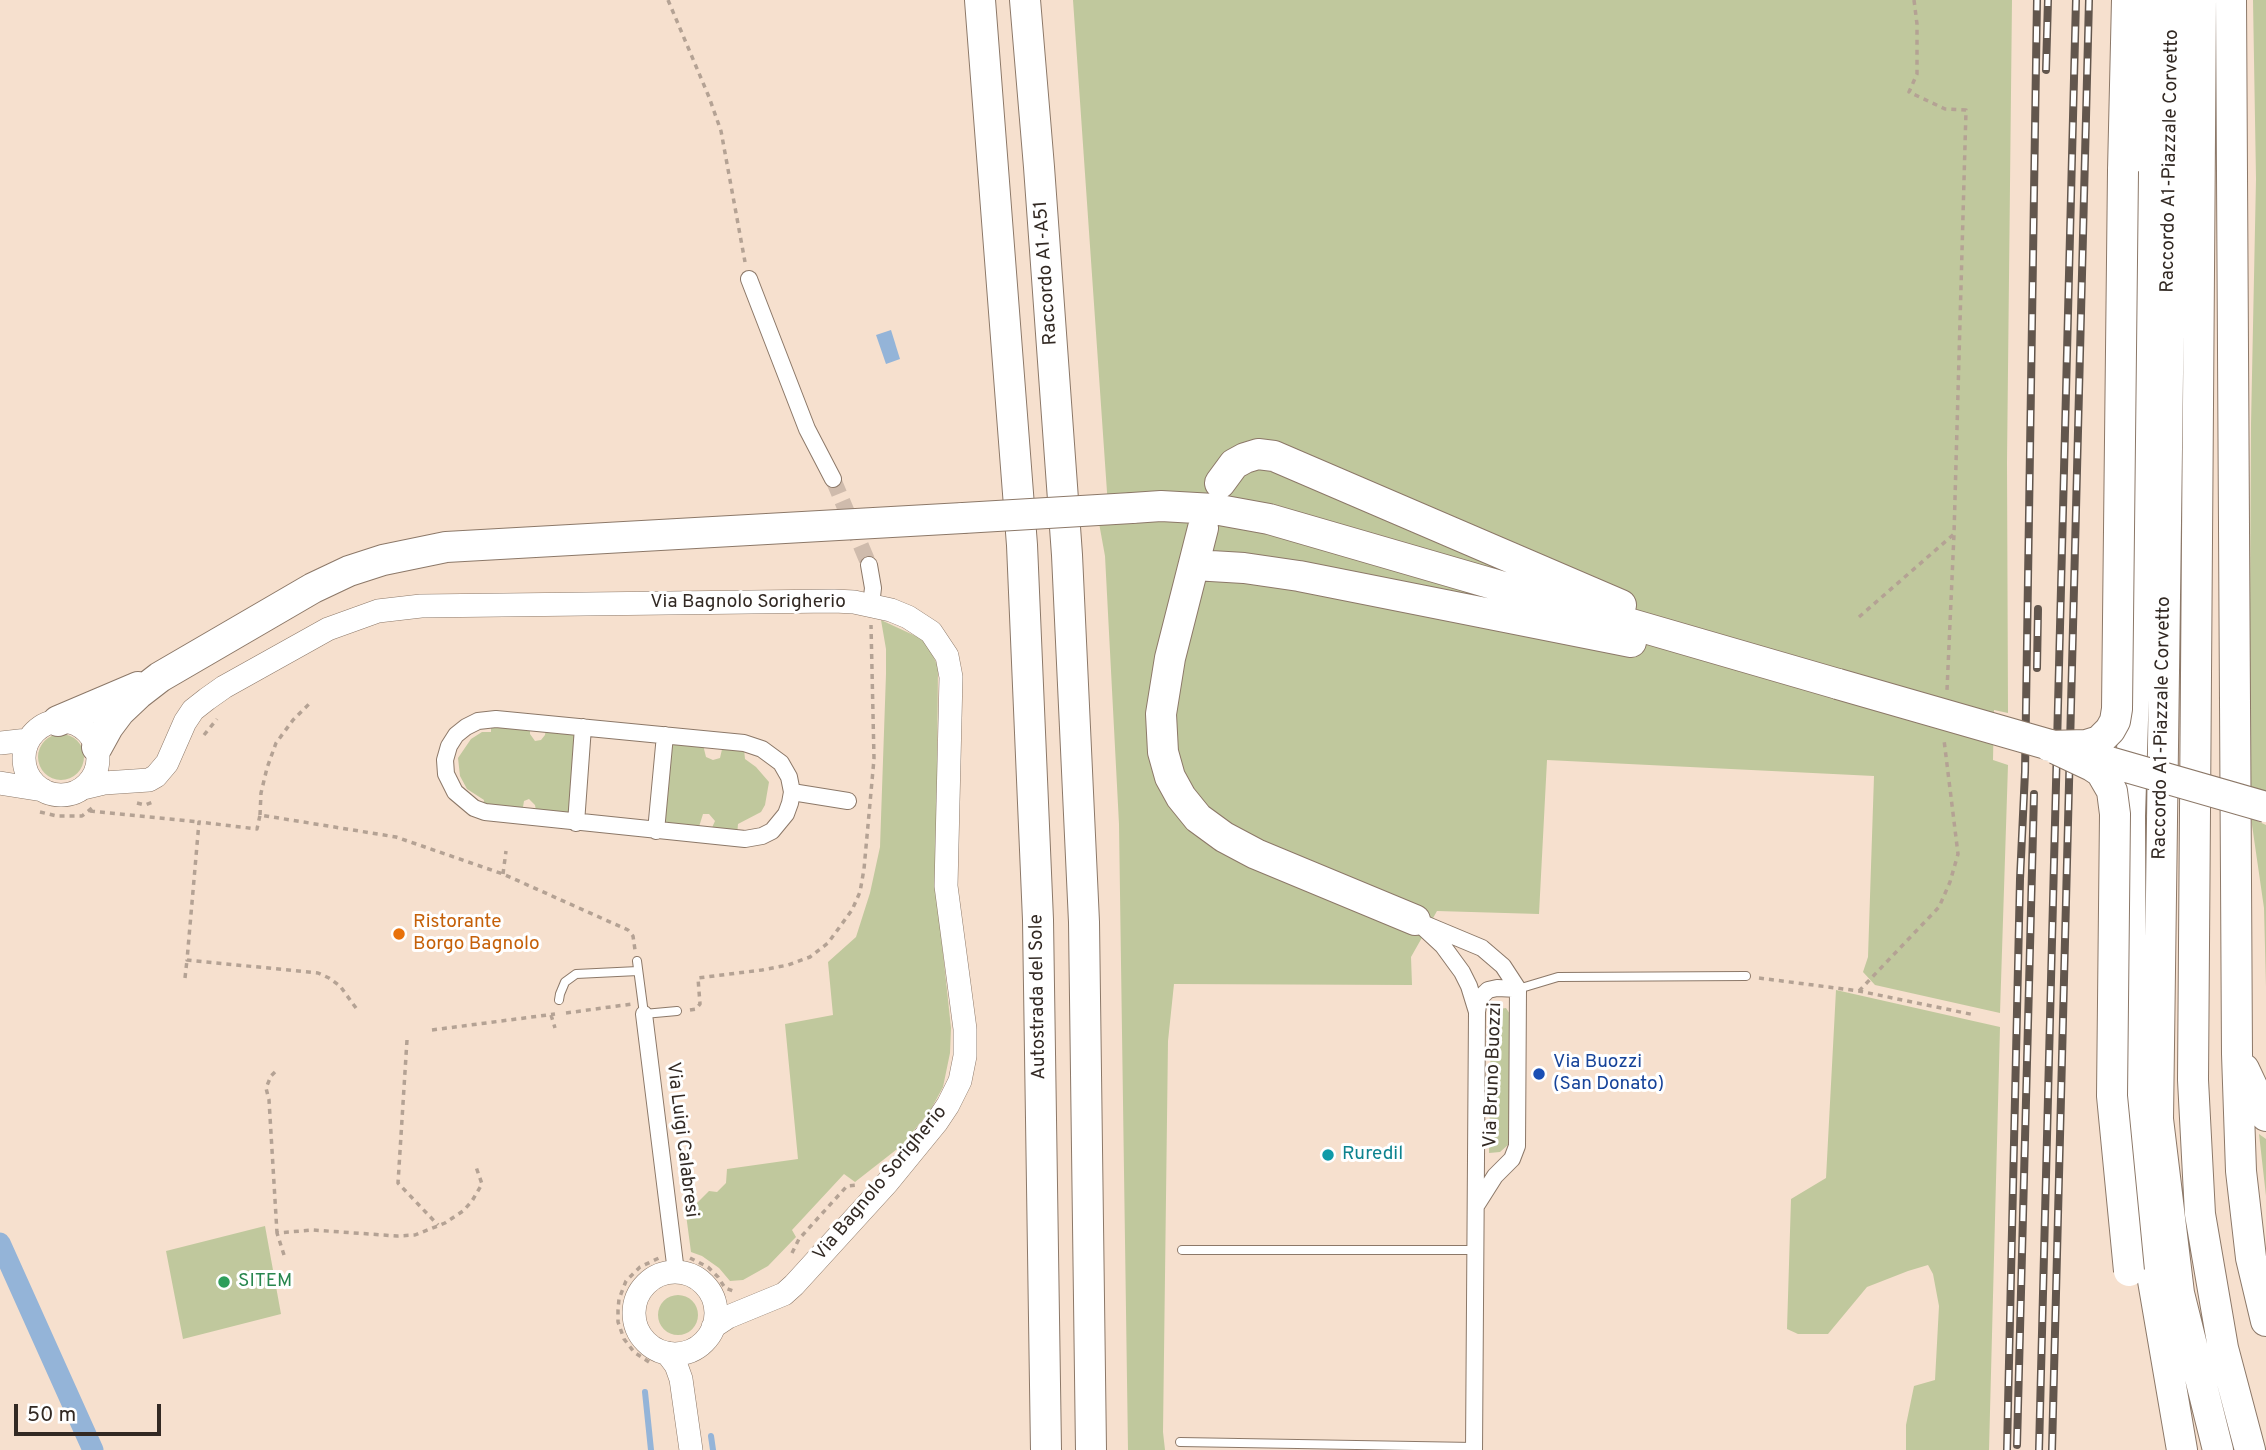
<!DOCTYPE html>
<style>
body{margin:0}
#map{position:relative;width:2266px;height:1450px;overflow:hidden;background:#f6e0ce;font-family:Overpass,sans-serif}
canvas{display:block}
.scale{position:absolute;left:14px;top:1404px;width:147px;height:32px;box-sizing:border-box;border:4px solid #322923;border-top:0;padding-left:9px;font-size:21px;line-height:24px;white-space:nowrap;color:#322923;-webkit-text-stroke:5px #fff;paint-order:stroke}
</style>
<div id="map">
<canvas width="2266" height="1450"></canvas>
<div class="scale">50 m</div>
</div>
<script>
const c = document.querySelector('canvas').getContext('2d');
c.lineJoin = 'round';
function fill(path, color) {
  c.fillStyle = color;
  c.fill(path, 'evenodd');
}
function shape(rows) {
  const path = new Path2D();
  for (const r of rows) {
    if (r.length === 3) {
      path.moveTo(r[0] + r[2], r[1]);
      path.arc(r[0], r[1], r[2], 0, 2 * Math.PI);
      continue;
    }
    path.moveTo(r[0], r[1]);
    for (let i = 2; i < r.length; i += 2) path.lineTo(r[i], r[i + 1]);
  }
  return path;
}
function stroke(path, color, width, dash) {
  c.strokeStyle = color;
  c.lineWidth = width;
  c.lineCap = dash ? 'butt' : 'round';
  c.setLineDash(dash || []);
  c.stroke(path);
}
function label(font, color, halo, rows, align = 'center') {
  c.font = font + ' Overpass,sans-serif';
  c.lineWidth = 6;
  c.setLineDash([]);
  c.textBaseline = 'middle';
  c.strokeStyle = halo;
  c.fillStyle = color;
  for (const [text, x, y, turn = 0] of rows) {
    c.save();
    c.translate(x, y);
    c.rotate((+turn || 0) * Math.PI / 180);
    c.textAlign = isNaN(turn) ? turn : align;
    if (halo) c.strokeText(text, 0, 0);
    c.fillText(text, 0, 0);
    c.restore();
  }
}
fill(shape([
 [1073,0,2012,0,2007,462,2008,713,1994,710,1993,760,2008,765,2000,1013,1875,985,1863,972,1868,957,1874,776,1547,760,1539,914,1437,911,1411,957,1412,985,1174,984,1168,1041,1163,1432,1165,1450,1128,1450,1119,824,1105,556,1099,523,1109,521],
 [2253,0,2266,0,2266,792,2249,786,2251,424,2256,179],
 [881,620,922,639,931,651,938,667,936,887,951,1028,950,1053,943,1087,930,1111,901,1146,855,1182,844,1174,792,1230,796,1237,768,1266,743,1280,730,1281,719,1268,702,1256,691,1252,685,1207,693,1207,709,1191,717,1192,726,1183,727,1169,798,1159,785,1024,833,1015,828,962,856,937,870,893,880,847,886,674,886,649],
 [491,723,530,728,530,734,535,741,541,740,545,735,546,728,581,730,574,820,537,816,535,805,529,799,524,801,522,813,483,809,484,800,467,789,460,776,458,758,471,739,482,732,491,732],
 [61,757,23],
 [668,740,706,743,704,749,706,757,713,760,720,758,723,745,744,749,745,759,756,767,769,782,765,805,761,812,738,824,737,835,710,832,715,821,709,814,703,814,698,830,659,827],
 [2251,818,2266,825,2266,987,2264,908],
 [1836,990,2000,1027,1989,1450,1906,1450,1906,1425,1914,1386,1935,1380,1939,1306,1933,1274,1928,1265,1908,1271,1867,1287,1828,1334,1798,1334,1787,1329,1791,1199,1826,1178],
 [1506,1008,1510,1014,1509,1144,1500,1152,1489,1153,1491,1012,1498,1009],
 [2259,1134,2266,1139,2266,1196],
 [265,1226,281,1314,183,1339,166,1251],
 [678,1315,20]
]), '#c0c89d');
fill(shape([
 [891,330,900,359,886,364,876,335]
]), '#94b4d8');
stroke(shape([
 [645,1392,651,1450],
 [711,1436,713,1450]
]), '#94b4d8', 6);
stroke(shape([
 [0,1243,93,1450]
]), '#94b4d8', 21);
stroke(shape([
 [833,479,869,565]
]), '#cfbbac', 16, [16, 8]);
const lane = shape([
 [637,961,644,1014,677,1011],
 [1518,989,1558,977,1746,976],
 [559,1000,560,994,565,982,576,974,638,971],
 [1182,1250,1474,1250],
 [1180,1442,1474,1447]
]);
const street = shape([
 [749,279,807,429,833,479],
 [869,565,873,588,871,605],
 [496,719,744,743,762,749,781,763,789,777,792,792,790,803,786,814,772,831,762,836,745,839,485,812,474,808,455,792,446,774,445,760,449,746,456,735,466,727,478,721,496,719],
 [792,792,848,801],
 [576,823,583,727],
 [656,831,665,735],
 [1415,920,1443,946,1462,972,1469,986,1477,1012,1474,1450],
 [1427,925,1482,948,1503,966,1518,989,1517,1146,1512,1159,1495,1176,1476,1206],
 [1477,1012,1479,999,1488,990,1497,988,1518,989],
 [644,1014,676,1272]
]);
const secondary = shape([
 [61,758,37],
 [0,743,28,740],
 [0,783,43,790],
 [83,788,104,783,149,780,156,776,167,763,185,722,193,710,207,699,224,687,328,629,378,611,421,606,834,601,854,602,891,610,908,617,931,632,947,656,951,677,946,886,965,1029,965,1056,960,1081,948,1105,936,1123,887,1183,794,1285,784,1294,728,1317,713,1327],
 [675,1313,41],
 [667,1353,676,1365,681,1379,691,1450]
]);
const highway = shape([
 [980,0,1022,545,1038,920,1046,1450],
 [1025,0,1039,167,1067,555,1084,922,1091,1450],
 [2149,0,2145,335,2130,816,2131,1088,2151,1269,2182,1450],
 [2173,0,2158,1119,2179,1293,2218,1450],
 [2201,0,2193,1080,2200,1214,2223,1348,2250,1450],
 [2231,0,2237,1054,2241,1171,2251,1258,2266,1321],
 [2123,171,2127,0],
 [1220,483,1234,464,1245,458,1258,454,1274,456,1621,605],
 [1132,508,1161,506,1214,509,1269,519,1838,684],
 [1203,528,1170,658,1161,714,1163,752,1170,777,1181,797,1198,818,1224,837,1256,854,1415,920],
 [1194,565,1244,568,1299,576,1631,642],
 [58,721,138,687],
 [97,747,108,727,120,711,138,694,160,677,313,588,349,571,383,560,446,547,963,518],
 [2244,1069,2266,1116]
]);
stroke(lane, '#8c7868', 10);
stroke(street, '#8c7868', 18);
stroke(secondary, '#8c7868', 24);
stroke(highway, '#8c7868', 32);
stroke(shape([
 [668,0,709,97,721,131,745,262],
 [1914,0,1917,24,1917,74,1909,92,1945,109,1966,110,1954,534,1947,690],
 [1859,617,1954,534],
 [204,735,217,719],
 [137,803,145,805,153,802],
 [90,811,199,822],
 [40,812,57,816,82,816,92,808],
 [260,815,261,793,267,768,276,743,293,720,311,702],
 [503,874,506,851],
 [185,978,187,960],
 [1759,978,1859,991,1975,1015],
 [1859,991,1939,907,1950,882,1958,854,1944,740],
 [356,1008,340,986,329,978,318,973,187,960,199,822,257,829,260,815,396,837,503,874,628,930,633,936,635,950],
 [690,1010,696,1009,700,1004,698,978,762,970,788,965,810,957,828,943,852,910,860,892,864,869,874,759,871,625],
 [566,1013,632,1004],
 [551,1015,555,1028],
 [432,1030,555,1014],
 [407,1040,398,1183,438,1225],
 [275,1072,271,1076,266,1088,269,1100,277,1233],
 [792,1253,799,1239,847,1186,857,1185],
 [284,1255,277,1233,313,1230,397,1236,415,1235,445,1223,463,1211,472,1201,482,1184,475,1164],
 [690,1258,708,1267,718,1277,725,1288,736,1292],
 [649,1362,634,1352,624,1339,618,1322,618,1310,619,1299,626,1281,640,1267,659,1258]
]), '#b4a294', 3.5, [5, 5]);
stroke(lane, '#fff', 8);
stroke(street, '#fff', 16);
stroke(secondary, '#fff', 23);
stroke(highway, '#fff', 30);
const rail = shape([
 [2046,70,2048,0],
 [2037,668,2038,609],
 [2017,1445,2034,794],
 [2007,1450,2020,879,2025,772,2037,0],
 [2039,1450,2076,0],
 [2052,1450,2089,0]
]);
stroke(rail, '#62564d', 8);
stroke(rail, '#fff', 5, [16]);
const highwayBridge = shape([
 [963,518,1132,508],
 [1838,684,2266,807],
 [2049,746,2086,745,2099,741,2110,730,2115,721,2117,709,2123,171],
 [2056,749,2092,766,2101,772,2112,791,2115,814,2112,1096,2129,1271]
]);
stroke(highwayBridge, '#8c7868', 32, []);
stroke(highwayBridge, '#fff', 30);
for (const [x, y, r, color] of [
 [399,934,7,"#e8710a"],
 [1539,1074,7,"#1a4fb4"],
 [1328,1155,7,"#0f9aa8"],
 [224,1282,7,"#2e9e5b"]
]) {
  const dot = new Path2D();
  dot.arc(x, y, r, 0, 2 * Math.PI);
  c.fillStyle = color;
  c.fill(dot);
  stroke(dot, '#fff', 2.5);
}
label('19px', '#322923', '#fff', [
 ["Raccordo A1-Piazzale Corvetto",2171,161,-89],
 ["Raccordo A1-A51",1047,273,-94],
 ["Via Bagnolo Sorigherio",748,603],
 ["Raccordo A1-Piazzale Corvetto",2163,728,-89],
 ["Autostrada del Sole",1039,997,-91],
 ["Via Bruno Buozzi",1494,1075,-88],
 ["Via Luigi Calabresi",681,1140,83],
 ["Via Bagnolo Sorigherio",881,1184,-50]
]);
label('19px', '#c56008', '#fff', [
 ["Ristorante",413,923],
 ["Borgo Bagnolo",413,945]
], 'left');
label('19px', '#164399', '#fff', [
 ["Via Buozzi",1553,1063],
 ["(San Donato)",1553,1085]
], 'left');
label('19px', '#0d838f', '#fff', [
 ["Ruredil",1342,1155]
], 'left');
label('19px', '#27864d', '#fff', [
 ["SITEM",238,1282]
], 'left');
</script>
